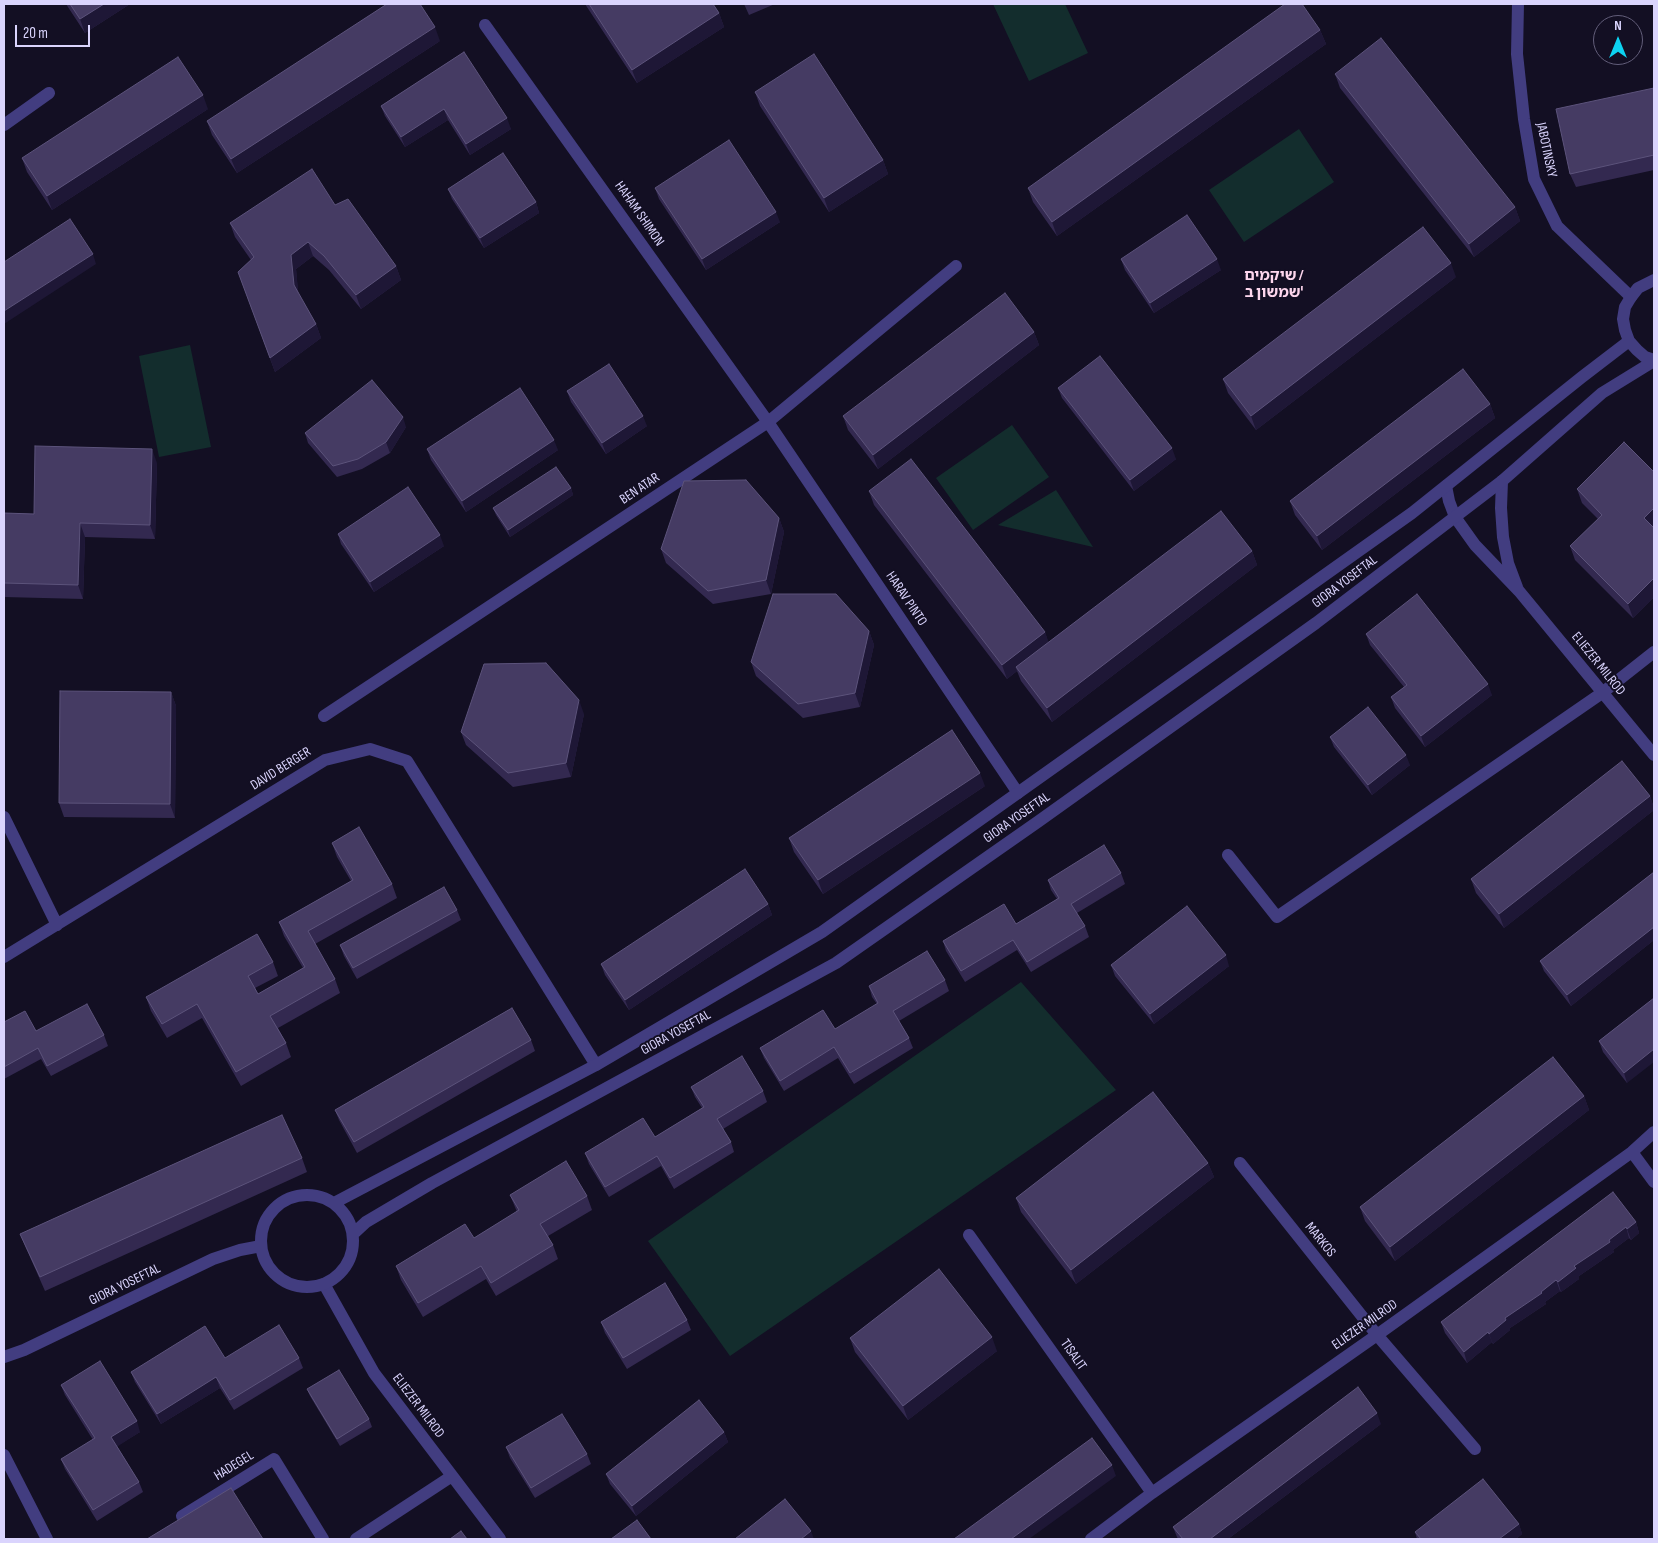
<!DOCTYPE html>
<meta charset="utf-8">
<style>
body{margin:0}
#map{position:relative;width:1658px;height:1543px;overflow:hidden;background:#130f23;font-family:"Sofia Sans Condensed",sans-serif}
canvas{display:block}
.frame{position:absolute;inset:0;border:5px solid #dad4fd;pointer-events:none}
.north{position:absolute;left:1593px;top:15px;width:50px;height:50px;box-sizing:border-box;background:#130f23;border:1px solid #635e7a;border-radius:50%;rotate:0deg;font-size:14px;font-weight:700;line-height:20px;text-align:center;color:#dad4fd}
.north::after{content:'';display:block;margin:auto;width:18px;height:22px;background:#0dd2f0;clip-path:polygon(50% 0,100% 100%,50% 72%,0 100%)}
.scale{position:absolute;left:15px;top:25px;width:75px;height:22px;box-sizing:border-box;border:2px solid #dad4fd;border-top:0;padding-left:6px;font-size:15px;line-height:18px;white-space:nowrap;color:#dad4fd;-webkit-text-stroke:4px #130f23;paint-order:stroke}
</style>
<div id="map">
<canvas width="1658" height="1543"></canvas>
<div class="frame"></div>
<div class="north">N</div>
<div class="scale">20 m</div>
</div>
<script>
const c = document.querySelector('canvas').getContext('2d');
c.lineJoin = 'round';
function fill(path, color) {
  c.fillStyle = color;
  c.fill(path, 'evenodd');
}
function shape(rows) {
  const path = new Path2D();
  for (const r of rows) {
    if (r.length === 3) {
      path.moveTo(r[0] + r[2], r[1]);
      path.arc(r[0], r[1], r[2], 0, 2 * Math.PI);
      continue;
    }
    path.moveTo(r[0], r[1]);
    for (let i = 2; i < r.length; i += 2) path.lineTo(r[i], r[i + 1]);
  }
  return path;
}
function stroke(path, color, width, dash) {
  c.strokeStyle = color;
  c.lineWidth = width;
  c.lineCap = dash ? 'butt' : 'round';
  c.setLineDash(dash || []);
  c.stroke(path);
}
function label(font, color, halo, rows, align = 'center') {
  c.font = font + ' "Sofia Sans Condensed","Noto Sans Hebrew",sans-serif';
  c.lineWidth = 4;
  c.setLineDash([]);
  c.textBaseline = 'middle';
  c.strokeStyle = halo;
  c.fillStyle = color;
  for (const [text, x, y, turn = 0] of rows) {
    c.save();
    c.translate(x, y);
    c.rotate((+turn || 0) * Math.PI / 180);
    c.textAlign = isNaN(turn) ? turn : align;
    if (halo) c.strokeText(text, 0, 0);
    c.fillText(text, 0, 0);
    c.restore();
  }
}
fill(shape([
 [993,4,1065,4,1088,53,1029,81],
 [1299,129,1334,182,1244,242,1209,190],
 [190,345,211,447,159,457,139,356],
 [1012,425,1049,477,973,530,936,478],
 [1056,490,1093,547,998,525],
 [1021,982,1116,1090,730,1356,648,1241]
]), '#132d2d');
stroke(shape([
 [1518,4,1517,54,1524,119,1534,179,1557,226,1631,297],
 [485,25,768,422,1018,793],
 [4,125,49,93],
 [1502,481,1501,508,1503,537,1508,563,1517,587],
 [1446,486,1449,501,1455,517,1475,545,1519,591,1654,755],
 [324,716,768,422,956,266],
 [4,817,57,925],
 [1228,855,1277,917,1602,693,1654,652],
 [4,957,325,760,370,749,407,761,596,1065],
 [1632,1152,1654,1182],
 [1240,1163,1377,1335,1475,1449],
 [969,1235,1152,1493],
 [324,1284,374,1373,500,1539],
 [182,1516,274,1459,323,1539],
 [356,1539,452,1476],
 [1091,1539,1152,1493,1377,1335,1632,1152,1654,1132]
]), '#423d80', 12);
stroke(shape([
 [1654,280,1638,288,1631,297,1625,307,1623,319,1625,330,1629,341,1637,350,1645,357,1654,360],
 [307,1241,46],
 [334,1203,596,1065,822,932,1412,513,1582,377,1629,341],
 [353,1234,366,1222,432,1183,836,963,1039,821,1316,623,1502,481,1602,393,1654,361],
 [4,1357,24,1350,213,1259,240,1250,261,1246],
 [4,1455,47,1539]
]), '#423d80', 12);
fill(shape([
 [66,4,130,4,85,33],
 [585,4,713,4,719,13,724,27,637,83],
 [744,4,775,4,749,15],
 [1320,30,1326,44,1057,236,1033,202,1028,188],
 [440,41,237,173,212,135,207,121],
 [464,52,511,129,470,155,448,120,405,147,385,116,381,106],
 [1335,74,1515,207,1520,221,1474,257,1340,88],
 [1654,88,1654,170,1576,187,1570,174],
 [755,92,883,160,888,174,829,212,760,106],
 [208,109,52,210,27,172,22,158],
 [655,188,780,222,706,270,659,199],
 [448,189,536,202,539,213,484,248,452,199],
 [335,205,396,266,401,280,361,309,329,270,313,256,296,269,298,293,316,324,321,338,275,372,238,272,251,260,235,237,230,223],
 [1121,259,1221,270,1154,313,1125,270],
 [1456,277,1256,430,1228,393,1223,379],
 [1034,332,1039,345,878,469,848,430,843,416],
 [1058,388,1176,459,1134,491,1062,398],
 [567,391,647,426,606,454,571,402],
 [1490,404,1495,418,1322,550,1295,515,1290,501],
 [406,427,390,453,362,469,337,477,308,443,305,433],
 [427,449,558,450,466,512,431,460],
 [157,463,155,539,85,537,83,599,4,597,4,513,34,514],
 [571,488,573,495,510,537,496,515,493,508],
 [1577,489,1654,528,1654,597,1633,618,1575,560,1570,546,1598,519,1582,503],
 [869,491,1045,632,1048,642,1252,551,1257,565,1052,722,1021,681,1017,671,1007,679,874,505],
 [779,518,784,532,771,594,713,604,666,563,661,549],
 [338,534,444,546,374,592,341,544],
 [869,631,874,645,860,707,803,718,756,676,751,662],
 [1366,634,1492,695,1425,747,1395,708,1391,697,1404,687,1370,645],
 [171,692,176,706,175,818,64,817,59,803],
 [584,714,571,777,513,787,466,745,461,732],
 [1330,737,1410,765,1372,795,1334,747],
 [985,786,823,894,794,852,789,838],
 [1650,796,1654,808,1654,810,1504,928,1476,893,1471,879],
 [332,843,392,884,397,898,315,944,335,979,340,993,278,1028,286,1043,291,1057,241,1086,202,1018,167,1038,151,1011,146,997,273,962,278,976,255,988,258,994,303,968,284,936,279,922,351,881,337,857],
 [1654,872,1654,940,1571,1006,1544,971,1540,961],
 [1121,873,1125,884,1077,913,1085,926,1089,937,1031,972,1017,950,965,982,946,951,943,941,1016,924,1057,899,1051,890,1048,880],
 [768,904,772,915,629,1010,605,975,601,964],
 [457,910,461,920,357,979,344,956,340,945],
 [1111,965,1229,966,1154,1024,1115,976],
 [945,980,949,991,899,1021,909,1038,913,1048,854,1084,838,1058,784,1091,764,1058,760,1048,835,1029,877,1004,872,997,869,986],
 [1654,998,1627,1083,1603,1052,1599,1041],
 [4,1022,36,1031,104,1035,108,1046,51,1076,41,1059,4,1079],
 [531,1040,535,1051,357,1153,339,1120,335,1110],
 [691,1087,763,1091,767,1102,723,1129,731,1142,734,1152,674,1189,661,1166,609,1197,589,1164,585,1153,655,1137,702,1108,695,1097],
 [1584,1096,1589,1110,1395,1261,1365,1221,1360,1207],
 [302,1158,307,1172,45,1291,26,1248,20,1234],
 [1208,1163,1214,1177,1076,1284,1021,1212,1016,1198],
 [510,1195,587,1196,592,1210,548,1236,553,1245,558,1259,496,1296,486,1279,423,1317,401,1280,396,1266,474,1238,517,1212],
 [1636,1222,1639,1233,1631,1240,1629,1238,1613,1250,1614,1252,1579,1276,1579,1279,1561,1292,1560,1291,1545,1302,1546,1304,1510,1328,1510,1330,1493,1344,1492,1342,1467,1363,1445,1333,1441,1322],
 [687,1320,691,1330,627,1369,605,1333,601,1322],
 [850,1338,997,1351,908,1420,855,1352],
 [299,1358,303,1368,234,1410,220,1388,161,1424,135,1382,131,1372],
 [61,1385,140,1432,117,1446,139,1482,143,1492,97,1521,65,1469,61,1459,93,1440,65,1395],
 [307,1389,369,1419,372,1427,340,1446,310,1396],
 [1381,1424,1228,1539,1178,1539,1177,1537,1173,1527],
 [724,1432,728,1442,636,1516,610,1484,606,1474],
 [506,1447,587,1454,591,1464,535,1498,510,1458],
 [1519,1524,1522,1534,1516,1539,1417,1539,1415,1532]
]), '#332950');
fill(shape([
 [104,4,130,4,85,33,80,19],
 [719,13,724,27,637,83,632,70],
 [435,27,440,41,237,173,231,159],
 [1320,30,1326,44,1057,236,1052,222],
 [203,95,208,109,52,210,47,196],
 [444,109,448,120,405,147,401,137],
 [507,118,511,129,470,155,466,144],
 [883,160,888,174,829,212,824,198],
 [536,202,539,213,484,248,480,238],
 [1515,207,1520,221,1474,257,1469,244],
 [776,212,780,222,706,270,702,259],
 [308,242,313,256,296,269,299,299,294,285,291,255],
 [93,254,96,264,4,324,4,311],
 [1217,259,1221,270,1154,313,1150,303],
 [1451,263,1456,277,1256,430,1251,416],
 [396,266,401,280,361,309,356,295],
 [316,324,321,338,275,372,270,358],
 [1034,332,1039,345,878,469,873,455],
 [1490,404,1495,418,1322,550,1317,536],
 [643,416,647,426,606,454,602,443],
 [403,417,406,427,390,453,386,442],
 [554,440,558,450,466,512,462,501],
 [1172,448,1176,459,1134,491,1130,480],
 [152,449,157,463,155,539,150,525],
 [571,488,573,495,510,537,508,530],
 [1654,508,1654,527,1649,532,1644,518],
 [779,518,784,532,771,594,766,580],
 [80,523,85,537,83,599,78,585],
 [440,535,444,546,374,592,370,582],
 [1252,551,1257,565,1052,722,1047,708],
 [1654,578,1654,597,1633,618,1628,604],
 [869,631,874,645,860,707,855,693],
 [1045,632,1050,646,1016,667,1017,671,1007,679,1002,665],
 [1488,684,1492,695,1425,747,1421,736],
 [171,692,176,706,175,818,170,804],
 [579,700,584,714,571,777,566,763],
 [1406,755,1410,765,1372,795,1368,785],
 [980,773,985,786,823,894,818,880],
 [1650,796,1654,808,1654,810,1504,928,1499,914],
 [768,904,772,915,629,1010,625,1000],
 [1654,927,1654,940,1571,1006,1567,995],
 [1226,955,1229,966,1154,1024,1150,1014],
 [1654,1049,1654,1062,1627,1083,1624,1073],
 [1584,1096,1589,1110,1395,1261,1390,1247],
 [1208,1163,1214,1177,1076,1284,1071,1270],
 [1636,1222,1639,1233,1631,1240,1627,1229],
 [1626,1227,1629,1238,1613,1250,1614,1252,1579,1276,1579,1279,1561,1292,1558,1282,1574,1266],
 [1556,1280,1560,1291,1545,1302,1546,1304,1510,1328,1510,1330,1493,1344,1489,1334,1505,1318],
 [1488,1332,1492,1342,1467,1363,1464,1352],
 [992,1337,997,1351,908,1420,903,1406],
 [216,1377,220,1388,161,1424,157,1414],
 [1377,1413,1381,1424,1228,1539,1210,1539],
 [137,1421,140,1432,115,1448,111,1437],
 [724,1432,728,1442,636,1516,632,1506],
 [1112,1465,1116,1476,1029,1539,1011,1539],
 [1519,1524,1522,1534,1516,1539,1499,1539],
 [811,1531,814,1539,801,1539]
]), '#1e1736');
const building = shape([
 [70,4,104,4,80,19,70,4],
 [387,4,420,4,435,27,231,159,207,121,387,4],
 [589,4,713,4,719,13,632,70,589,4],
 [1285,4,1302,4,1320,30,1052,222,1028,188,1285,4],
 [1381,38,1515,207,1469,244,1335,74,1381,38],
 [464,52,507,118,466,144,444,109,401,137,381,106,464,52],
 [814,54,883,160,824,198,755,92,814,54],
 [178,57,203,95,47,196,22,158,178,57],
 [1654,88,1654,155,1570,174,1556,109,1654,88],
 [729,140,776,212,702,259,655,188,729,140],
 [503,153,536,202,480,238,448,189,503,153],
 [312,169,335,205,348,199,396,266,356,295,324,256,308,242,291,255,294,285,316,324,270,358,238,272,254,257,230,223,312,169],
 [1187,215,1217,259,1150,303,1121,259,1187,215],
 [70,219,93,254,4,311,4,262,70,219],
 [1423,227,1451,263,1251,416,1223,379,1423,227],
 [1005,293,1034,332,873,455,843,416,1005,293],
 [1100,356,1172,448,1130,480,1058,388,1100,356],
 [609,364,643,416,602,443,567,391,609,364],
 [1463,369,1490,404,1317,536,1290,501,1463,369],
 [372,380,403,417,386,442,358,459,333,466,305,433,372,380],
 [520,388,554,440,462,501,427,449,520,388],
 [1624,442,1654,472,1654,508,1644,518,1654,528,1654,578,1628,604,1570,546,1602,515,1577,489,1624,442],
 [35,446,152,449,150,525,80,523,78,585,4,583,4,513,34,514,35,446],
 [911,459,1045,632,1002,665,869,491,911,459],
 [556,467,571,488,508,530,493,508,556,467],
 [746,480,779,518,766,580,708,591,661,549,684,481,746,480],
 [408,487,440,535,370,582,338,534,408,487],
 [1221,511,1252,551,1047,708,1016,667,1221,511],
 [773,594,836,594,869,631,855,693,798,704,751,662,773,594],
 [1417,594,1488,684,1421,736,1391,697,1407,685,1366,634,1417,594],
 [546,663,579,700,566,763,508,773,461,732,484,664,546,663],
 [60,691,171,692,170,804,59,803,60,691],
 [1368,707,1406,755,1368,785,1330,737,1368,707],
 [952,730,980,773,818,880,789,838,952,730],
 [1622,761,1650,796,1499,914,1471,879,1622,761],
 [359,827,392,884,308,931,335,979,270,1016,286,1043,236,1072,197,1004,162,1024,146,997,257,934,273,962,248,976,258,994,305,967,279,922,353,880,332,843,359,827],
 [1104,845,1121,873,1071,904,1085,926,1027,962,1013,940,961,971,943,941,1004,904,1016,924,1059,898,1048,880,1104,845],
 [745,869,768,904,625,1000,601,964,745,869],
 [1654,872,1654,927,1567,995,1540,961,1654,872],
 [444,887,457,910,353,968,340,945,444,887],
 [1187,906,1226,955,1150,1014,1111,965,1187,906],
 [927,951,945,980,893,1011,909,1038,850,1073,834,1047,780,1081,760,1048,823,1010,835,1029,878,1003,869,986,927,951],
 [1654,998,1654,1049,1624,1073,1599,1041,1654,998],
 [87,1004,104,1035,47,1066,38,1048,4,1067,4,1022,25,1011,36,1031,87,1004],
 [512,1008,531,1040,354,1142,335,1110,512,1008],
 [742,1056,763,1091,717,1119,731,1142,670,1178,657,1156,605,1187,585,1153,643,1118,655,1137,704,1107,691,1087,742,1056],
 [1553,1057,1584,1096,1390,1247,1360,1207,1553,1057],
 [1153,1092,1208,1163,1071,1270,1016,1198,1153,1092],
 [282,1115,302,1158,40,1277,20,1234,282,1115],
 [566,1161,587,1196,540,1224,553,1245,491,1283,481,1266,418,1303,396,1266,465,1224,474,1238,519,1210,510,1195,566,1161],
 [1613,1192,1636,1222,1627,1229,1626,1227,1609,1240,1610,1242,1574,1266,1576,1268,1558,1282,1556,1280,1541,1292,1542,1293,1505,1318,1506,1320,1489,1334,1488,1332,1464,1352,1441,1322,1613,1192],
 [939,1269,992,1337,903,1406,850,1338,939,1269],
 [665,1283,687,1320,623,1358,601,1322,665,1283],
 [279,1325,299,1358,230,1400,216,1377,157,1414,131,1372,205,1326,225,1358,279,1325],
 [100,1361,137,1421,111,1437,139,1482,93,1510,61,1459,95,1438,61,1385,100,1361],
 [339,1370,369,1419,337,1439,307,1389,339,1370],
 [1358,1387,1377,1413,1210,1539,1183,1539,1173,1527,1358,1387],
 [699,1400,724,1432,632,1506,606,1474,699,1400],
 [562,1414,587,1454,531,1488,506,1447,562,1414],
 [1092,1438,1112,1465,1011,1539,954,1539,1092,1438],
 [1483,1479,1519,1524,1499,1539,1421,1539,1415,1532,1483,1479],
 [231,1488,263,1539,147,1539,231,1488],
 [785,1499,811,1531,801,1539,735,1539,785,1499],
 [637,1520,651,1539,611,1539,637,1520],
 [461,1531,467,1539,450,1539,461,1531]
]);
fill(building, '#453b63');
stroke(building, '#5c537b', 1);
label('14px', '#dad4fd', '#130f23', [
 ["JABOTINSKY",1546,150,78],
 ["HAHAM SHIMON",639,214,55],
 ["BEN ATAR",640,489,-34],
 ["GIORA YOSEFTAL",1345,582,-37],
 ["HARAV PINTO",906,599,56],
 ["ELIEZER MILROD",1598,664,51],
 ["DAVID BERGER",281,769,-32],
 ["GIORA YOSEFTAL",1017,818,-35],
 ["GIORA YOSEFTAL",676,1033,-29],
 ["MARKOS",1320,1240,51],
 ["GIORA YOSEFTAL",125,1285,-26],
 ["ELIEZER MILROD",1365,1325,-35],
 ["TISALIT",1073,1355,55],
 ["ELIEZER MILROD",418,1406,53],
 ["HADEGEL",234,1466,-32]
]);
label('bold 15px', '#fdd6ed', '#130f23', [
 ["שיקמים /",1274,276],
 ["שמשון ב'",1274,293]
]);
</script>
